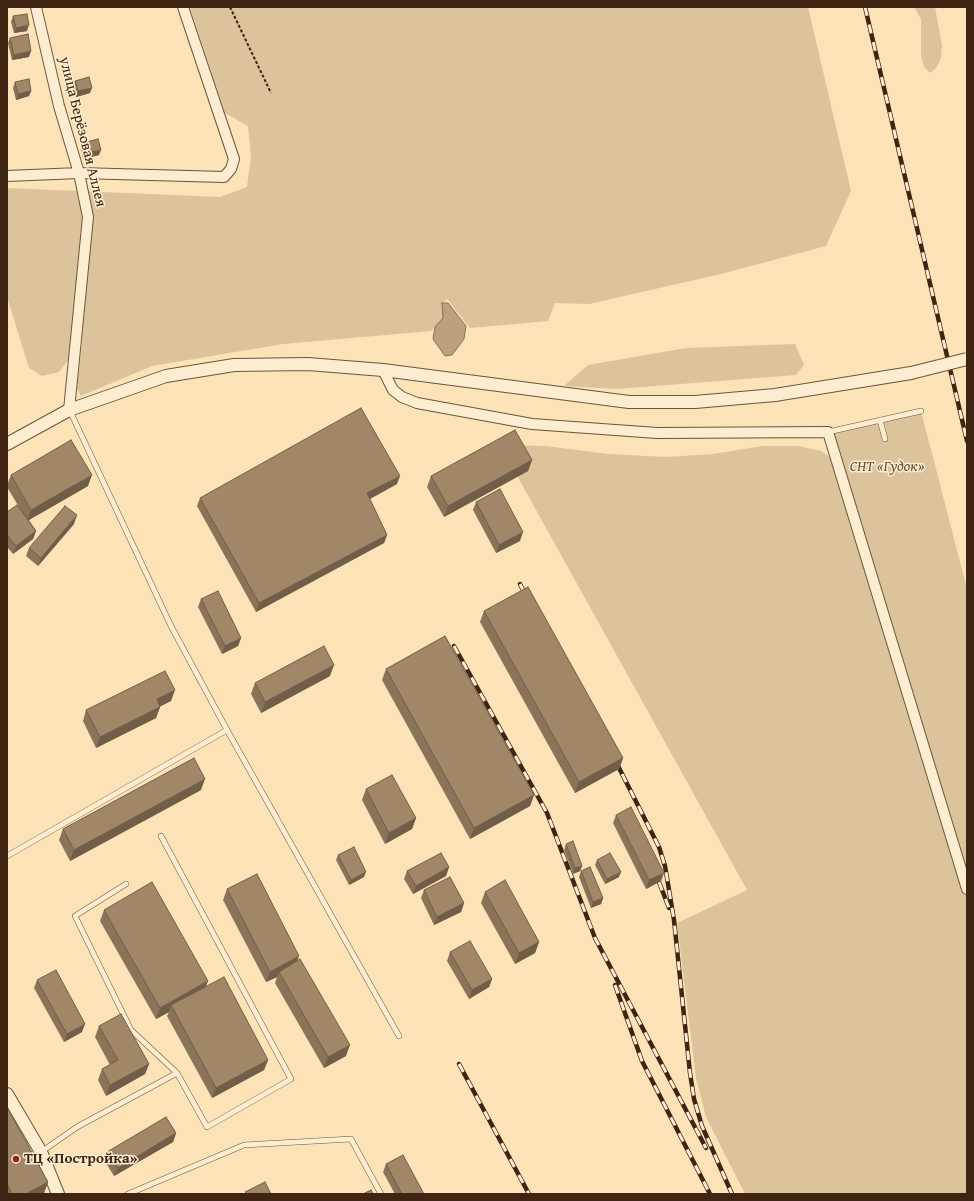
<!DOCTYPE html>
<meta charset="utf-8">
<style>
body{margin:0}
#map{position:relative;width:974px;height:1201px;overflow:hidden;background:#fbe3b7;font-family:"Gentium Book Plus",serif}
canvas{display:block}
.frame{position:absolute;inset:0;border:8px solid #3d2413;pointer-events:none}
</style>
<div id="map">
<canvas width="974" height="1201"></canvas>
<div class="frame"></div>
</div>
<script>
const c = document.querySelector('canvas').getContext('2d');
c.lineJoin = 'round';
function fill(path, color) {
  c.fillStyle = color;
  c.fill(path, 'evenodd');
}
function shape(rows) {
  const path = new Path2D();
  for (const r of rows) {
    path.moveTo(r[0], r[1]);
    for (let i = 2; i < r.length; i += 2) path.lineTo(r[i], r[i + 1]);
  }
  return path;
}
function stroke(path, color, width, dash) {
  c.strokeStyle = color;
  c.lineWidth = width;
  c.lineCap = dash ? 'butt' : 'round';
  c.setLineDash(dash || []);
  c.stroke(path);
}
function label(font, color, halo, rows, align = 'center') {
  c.font = font + ' "Gentium Book Plus",serif';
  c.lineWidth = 3;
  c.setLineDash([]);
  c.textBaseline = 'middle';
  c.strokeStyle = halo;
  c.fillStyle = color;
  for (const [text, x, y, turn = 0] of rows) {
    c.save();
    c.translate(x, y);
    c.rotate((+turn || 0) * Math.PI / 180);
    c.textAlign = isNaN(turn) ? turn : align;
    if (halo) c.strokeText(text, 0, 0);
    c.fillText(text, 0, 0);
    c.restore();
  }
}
fill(shape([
 [190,7,808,7,851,191,826,246,721,274,589,304,555,303,548,321,470,328,447,299,442,303,443,318,431,331,283,344,152,366,81,396,77,389,82,342,59,372,42,376,29,368,7,297,7,188,220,197,247,187,251,157,248,126,225,113],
 [914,7,935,7,942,46,941,58,936,68,930,73,924,67,921,55,921,19],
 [795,344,804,365,796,375,617,389,564,386,588,365,686,348],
 [921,411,967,589,967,1194,745,1194,706,1117,696,1078,677,923,747,890,500,445,546,446,608,454,666,457,713,454,763,446,798,446,821,451,837,461,828,432]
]), '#dbc39b');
const water = shape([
 [442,303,448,303,466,326,464,339,452,355,445,356,433,339,435,327,443,318,442,303]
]);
fill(water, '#baa27f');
stroke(water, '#887054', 1);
const service = shape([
 [70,411,171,626,227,730,399,1036],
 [880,420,885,439],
 [828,432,921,411],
 [7,856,227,730],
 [126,884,75,916,131,1030,177,1073,207,1127,291,1079,161,836],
 [41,1152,77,1127,177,1073],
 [128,1194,244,1145,351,1139,381,1194]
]);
const minor = shape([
 [36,7,59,106,79,173,88,217,69,410],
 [7,176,79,173,224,177,231,169,234,159,183,7],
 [383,370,393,390,402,397,417,403,532,424,657,433,828,432,967,889]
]);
const tertiary = shape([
 [7,444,69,410,166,376,234,365,308,364,383,370,629,402,695,402,775,395,911,373],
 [7,1094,41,1152,58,1194]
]);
stroke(service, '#6c543c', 6);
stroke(minor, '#6c543c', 12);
stroke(tertiary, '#6c543c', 14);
stroke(shape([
 [230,7,271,93]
]), '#3d2413', 2, [3, 2]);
stroke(service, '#fcedd0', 5);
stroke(minor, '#fcedd0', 10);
stroke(tertiary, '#fcedd0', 12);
const rail = shape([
 [865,7,967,441],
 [520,584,528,600],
 [454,646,547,813,595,938,706,1148],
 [614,758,659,847,665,866,674,920,690,1073,694,1099,702,1126,732,1194],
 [659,882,669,908],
 [615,985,642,1061,710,1194],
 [459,1064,529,1194]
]);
stroke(rail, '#3d2413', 4.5);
stroke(rail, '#fcedd0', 3, [9]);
const tertiaryBridge = shape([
 [911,373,967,359]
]);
stroke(tertiaryBridge, '#6c543c', 14, []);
stroke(tertiaryBridge, '#fcedd0', 12);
fill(shape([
 [13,16,27,31,14,33,11,22],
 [10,38,29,57,12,60,8,43],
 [75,81,90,93,76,97,73,86],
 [15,82,31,91,29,96,16,100,13,88],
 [83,143,99,155,83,159,81,148],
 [532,460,528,471,444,517,427,487,431,476],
 [11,475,88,486,29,520,36,531,33,539,13,554,7,547,7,512,19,507,7,487,7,485],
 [397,484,370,499,387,535,384,543,256,612,197,506,200,498],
 [476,502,520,541,496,553,473,510],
 [74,524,38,566,26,556,29,548],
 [201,599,241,638,238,646,222,654,198,607],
 [484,611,623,758,619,769,575,793,480,622],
 [386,669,534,795,530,806,470,839,382,680],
 [330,676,261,713,251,694,255,683],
 [171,701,160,706,160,707,156,718,96,748,83,721,86,710],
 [366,789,416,818,412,829,385,844,362,800],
 [201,790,70,861,59,840,63,829],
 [616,815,661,881,646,889,613,823],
 [566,844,582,866,580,871,573,874,564,850],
 [338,855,364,877,349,885,336,860],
 [597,860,619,877,605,884,595,865],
 [449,867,446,876,413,894,404,879,407,871],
 [581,871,603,898,601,904,591,908,579,877],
 [227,889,298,961,346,1056,324,1068,275,983,277,977,266,982,223,900],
 [424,890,464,903,461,912,434,925,421,898],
 [485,892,539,942,535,953,515,964,481,903],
 [104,910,206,987,268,1060,264,1070,212,1098,167,1016,169,1012,156,1019,100,921],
 [450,952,492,979,489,987,469,999,447,961],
 [37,980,82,1032,64,1042,34,988],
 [99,1026,149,1064,145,1074,106,1096,98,1080,102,1069,110,1065,95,1037],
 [7,1107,48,1182,44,1193,42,1194,7,1194],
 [176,1133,173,1142,114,1176,104,1160,107,1152],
 [386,1164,424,1194,395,1194,383,1172]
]), '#8a7459');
fill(shape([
 [29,25,27,31,14,33,16,28],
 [31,51,29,57,12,60,14,55],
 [92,88,90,93,76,97,78,91],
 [31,91,29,96,16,100,18,94],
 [101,150,99,155,83,159,85,153],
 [532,460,528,471,444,517,448,506],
 [92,475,88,486,27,521,31,510],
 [400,476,397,484,364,502,367,493],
 [77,515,74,524,38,566,41,558],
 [36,531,33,539,13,554,16,546],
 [523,532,520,541,496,553,499,545],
 [387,535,384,543,256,612,259,603],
 [241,638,238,646,222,654,225,646],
 [334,665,330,676,261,713,265,702],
 [175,690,171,701,153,710,157,699],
 [160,707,156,718,96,748,100,737],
 [623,758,619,769,575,793,579,782],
 [205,779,201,790,70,861,74,850],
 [534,795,530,806,470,839,474,828],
 [416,818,412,829,385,844,389,833],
 [582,866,580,871,573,874,575,868],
 [449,867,446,876,413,894,416,886],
 [366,872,364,877,349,885,351,880],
 [621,872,619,877,605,884,607,879],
 [664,873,661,881,646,889,649,880],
 [603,898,601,904,591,908,593,902],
 [464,903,461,912,434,925,437,917],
 [539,942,535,953,515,964,519,953],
 [299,956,295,967,279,972,277,977,266,982,270,972],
 [492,979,489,987,469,999,472,990],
 [208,981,204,992,171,1005,169,1012,156,1019,160,1008],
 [85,1024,82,1032,64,1042,67,1034],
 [350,1045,346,1056,324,1068,328,1057],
 [268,1060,264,1070,212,1098,216,1088],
 [149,1064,145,1074,106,1096,110,1085],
 [176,1133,173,1142,114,1176,118,1168],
 [48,1182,44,1193,42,1194,26,1194]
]), '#705e49');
const building = shape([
 [27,14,29,25,16,28,13,16,27,14],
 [28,34,31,51,14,55,10,38,28,34],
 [89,77,92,88,78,91,75,81,89,77],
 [29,79,31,91,18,94,15,82,29,79],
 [98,139,101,150,85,153,83,143,98,139],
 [361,408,400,476,367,493,387,535,259,603,200,498,361,408],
 [515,430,532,460,448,506,431,476,515,430],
 [71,440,92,475,31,510,11,475,71,440],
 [500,489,523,532,499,545,476,502,500,489],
 [17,505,36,531,16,546,7,535,7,512,17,505],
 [65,506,77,515,41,558,29,548,65,506],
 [528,587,623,758,579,782,484,611,528,587],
 [218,591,241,638,225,646,201,599,218,591],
 [445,636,534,795,474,828,386,669,445,636],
 [324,646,334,665,265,702,255,683,324,646],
 [165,671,175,690,157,699,160,707,100,737,86,710,165,671],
 [194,758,205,779,74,850,63,829,194,758],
 [392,775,416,818,389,833,366,789,392,775],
 [631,807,664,873,649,880,616,815,631,807],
 [573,841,582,866,575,868,566,844,573,841],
 [354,847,366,872,351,880,338,855,354,847],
 [441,853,449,867,416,886,407,871,441,853],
 [610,853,621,872,607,879,597,860,610,853],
 [590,867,603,898,593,902,581,871,590,867],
 [257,874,299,956,270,972,227,889,257,874],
 [450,877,464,903,437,917,424,890,450,877],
 [505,880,539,942,519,953,485,892,505,880],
 [152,882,208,981,160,1008,104,910,152,882],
 [470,941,492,979,472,990,450,952,470,941],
 [300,959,350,1045,328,1057,279,972,300,959],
 [56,970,85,1024,67,1034,37,980,56,970],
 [224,977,268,1060,216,1088,171,1005,224,977],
 [121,1014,149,1064,110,1085,102,1069,118,1060,99,1026,121,1014],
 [7,1107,48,1182,26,1194,12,1194,7,1184,7,1107],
 [166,1117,176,1133,118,1168,107,1152,166,1117],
 [403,1155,424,1194,402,1194,386,1164,403,1155],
 [265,1182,271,1194,247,1194,245,1192,265,1182],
 [371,1190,373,1194,363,1194,371,1190]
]);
fill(building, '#a08768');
stroke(building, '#705e49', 1);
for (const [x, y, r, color] of [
 [16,1159,4,"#8f2418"]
]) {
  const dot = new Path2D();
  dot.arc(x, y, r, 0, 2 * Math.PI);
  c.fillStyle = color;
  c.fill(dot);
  stroke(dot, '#fcedd0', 1.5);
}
label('15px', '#3d2413', '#fcedd0', [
 ["улица Берёзовая Аллея",82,132,76]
]);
label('italic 15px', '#644c35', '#fcedd0', [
 ["СНТ «Гудок»",887,467]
]);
label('bold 15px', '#3d2413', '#fcedd0', [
 ["ТЦ «Постройка»",24,1159]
], 'left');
</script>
